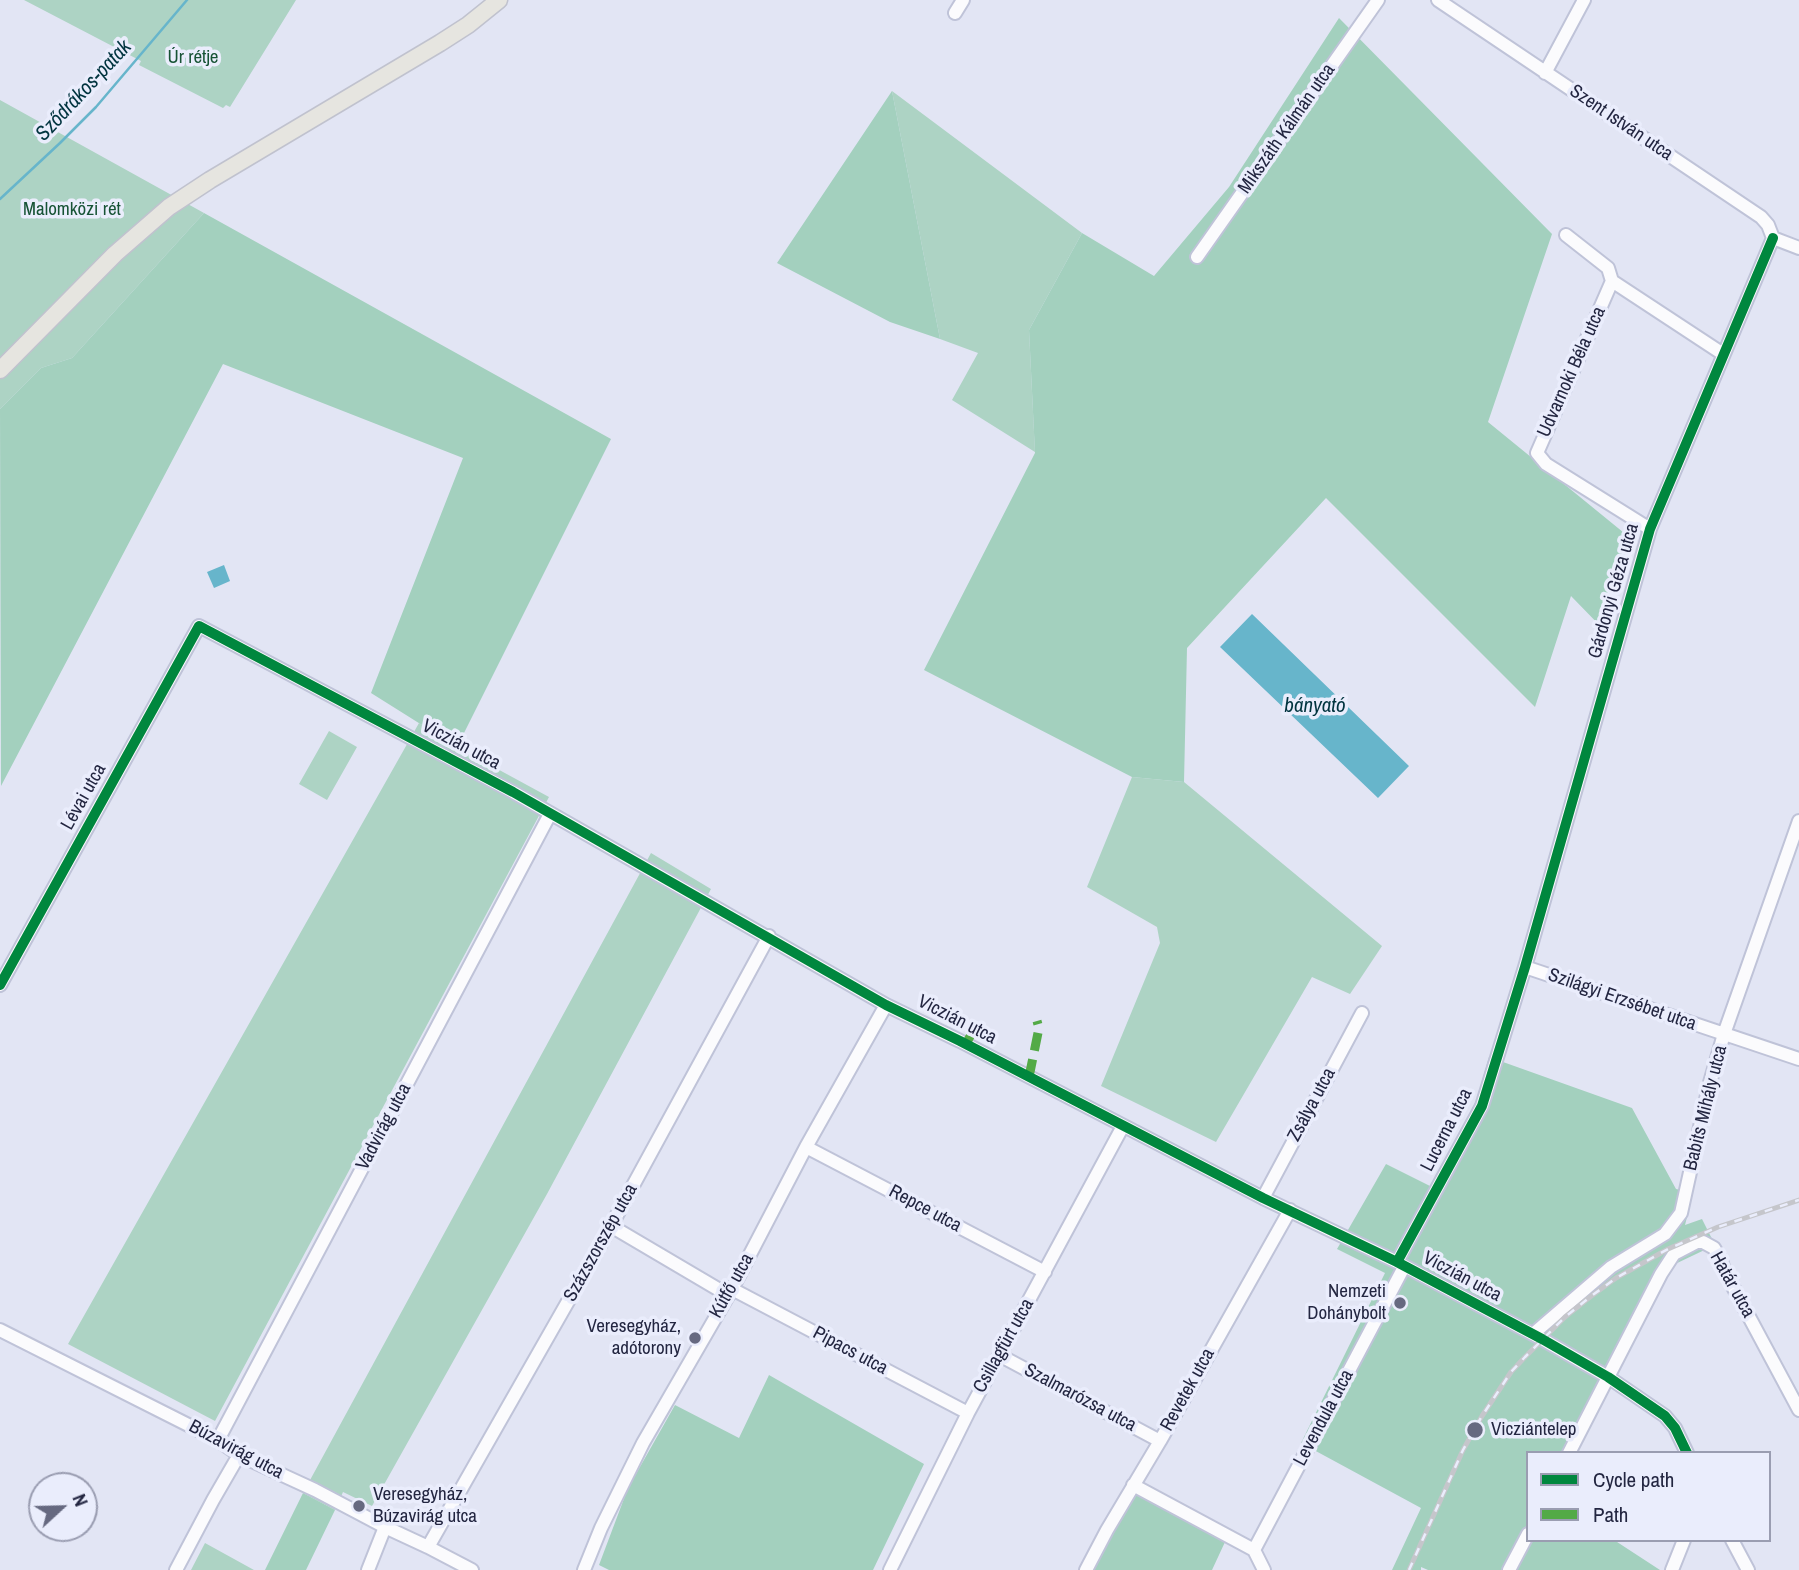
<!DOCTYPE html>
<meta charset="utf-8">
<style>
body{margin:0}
#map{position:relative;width:1799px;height:1570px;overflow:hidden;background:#e2e5f4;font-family:"Archivo Narrow",sans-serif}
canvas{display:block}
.legend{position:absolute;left:1526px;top:1451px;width:245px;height:91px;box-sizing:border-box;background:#eaedfc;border:2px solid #9a9db1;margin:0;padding:9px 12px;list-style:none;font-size:21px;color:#232641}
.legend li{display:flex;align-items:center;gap:14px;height:35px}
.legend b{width:35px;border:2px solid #9a9db1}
.north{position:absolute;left:28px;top:1472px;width:70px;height:70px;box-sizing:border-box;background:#eaedfc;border:2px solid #9a9db1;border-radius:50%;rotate:68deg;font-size:19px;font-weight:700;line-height:28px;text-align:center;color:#232641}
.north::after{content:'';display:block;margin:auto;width:24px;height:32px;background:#666980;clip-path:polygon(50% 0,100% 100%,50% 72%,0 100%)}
</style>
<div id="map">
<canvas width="1799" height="1570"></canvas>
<ul class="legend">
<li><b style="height:9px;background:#00873e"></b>Cycle path</li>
<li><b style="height:9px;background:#53aa46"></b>Path</li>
</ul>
<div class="north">N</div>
</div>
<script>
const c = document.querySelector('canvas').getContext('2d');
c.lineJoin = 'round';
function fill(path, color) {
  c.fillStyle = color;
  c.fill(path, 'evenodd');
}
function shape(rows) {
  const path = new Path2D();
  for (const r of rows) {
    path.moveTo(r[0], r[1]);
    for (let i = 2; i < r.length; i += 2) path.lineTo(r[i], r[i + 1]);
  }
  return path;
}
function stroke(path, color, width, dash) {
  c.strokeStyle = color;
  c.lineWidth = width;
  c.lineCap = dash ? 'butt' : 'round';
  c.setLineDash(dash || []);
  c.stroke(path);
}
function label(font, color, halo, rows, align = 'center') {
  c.font = font + ' "Archivo Narrow",sans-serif';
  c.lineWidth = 7;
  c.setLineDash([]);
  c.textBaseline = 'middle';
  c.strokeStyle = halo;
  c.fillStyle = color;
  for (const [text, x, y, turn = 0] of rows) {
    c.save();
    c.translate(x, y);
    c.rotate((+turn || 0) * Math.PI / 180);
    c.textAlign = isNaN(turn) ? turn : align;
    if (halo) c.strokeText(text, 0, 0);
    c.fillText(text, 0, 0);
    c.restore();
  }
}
fill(shape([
 [24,0,296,0,230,107,226,105,223,108,139,65,141,61],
 [892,91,1082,233,1029,330,1035,452,952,400,978,353,940,339],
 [0,100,204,213,72,358,41,368,0,409],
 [419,723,457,747,549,797,215,1421,68,1344],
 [329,731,357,747,327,800,299,784],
 [1132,777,1184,782,1382,946,1350,994,1312,977,1216,1142,1101,1086,1160,943,1157,927,1087,887],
 [651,853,711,889,547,1194,372,1506,343,1492,335,1510,303,1493],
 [205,1543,254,1570,191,1570]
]), '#add3c4');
fill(shape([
 [1339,18,1552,234,1488,422,1629,537,1606,632,1571,596,1535,707,1326,498,1187,648,1184,782,1132,777,924,670,1035,453,1029,330,1082,233,1154,276,1229,187],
 [892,91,940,339,890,322,777,263],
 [204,213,611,439,457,747,371,693,463,458,223,364,1,786,0,409,41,368,72,358],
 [1489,1057,1632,1108,1676,1189,1693,1193,1685,1225,1702,1219,1715,1245,1673,1265,1574,1453,1528,1453,1528,1540,1614,1540,1660,1570,1428,1570,1421,1567,1421,1570,1392,1570,1421,1508,1301,1443,1385,1273,1337,1249,1386,1164,1432,1187,1476,1101],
 [769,1375,924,1464,873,1570,609,1570,599,1565,628,1488,675,1405,739,1438],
 [1136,1491,1225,1542,1212,1570,1091,1570],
 [303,1493,335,1510,306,1570,265,1570]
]), '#a3d0be');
fill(shape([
 [224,565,230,581,214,588,207,572],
 [1252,614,1409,766,1378,798,1220,647]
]), '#67b5cb');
stroke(shape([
 [0,199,60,143,96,107,187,0]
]), '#67b5cb', 2.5);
const minor = shape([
 [1438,0,1761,217,1768,225,1773,238],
 [955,13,963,0],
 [1545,73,1584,0],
 [1566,235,1608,268,1612,281],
 [1773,238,1799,248],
 [1197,257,1378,0],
 [1650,529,1546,464,1537,453,1612,281,1723,354],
 [1525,967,1799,1059],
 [0,985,199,626,513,792,886,1005,960,1041,1263,1198,1397,1262,1542,1339,1608,1377,1665,1416,1675,1428,1687,1453],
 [806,1147,1045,1272],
 [1263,1198,1362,1013],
 [611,1226,728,1295],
 [1397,1262,1482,1106,1525,967,1650,529,1773,238],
 [732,1289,968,1413],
 [0,1330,218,1440,239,1455,315,1490,385,1527,428,1547,472,1570],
 [1533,1334,1611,1267,1665,1234,1681,1213,1709,1086,1724,1034,1799,821],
 [999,1355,1160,1441],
 [218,1440,550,814],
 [1569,1453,1661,1274,1674,1254,1697,1242,1703,1242,1714,1248,1721,1260,1724,1270,1799,1410],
 [1133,1485,1254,1550],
 [1732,1540,1748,1570],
 [428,1547,611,1226,769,936],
 [176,1570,213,1500,239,1455],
 [368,1570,385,1527],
 [584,1570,601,1528,643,1443,732,1289,806,1147,886,1005],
 [890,1570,968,1413,1123,1126],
 [1086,1570,1107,1530,1160,1441,1290,1210],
 [1264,1570,1254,1550,1404,1267],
 [1509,1570,1528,1534],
 [1672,1570,1684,1540]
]);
const major = shape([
 [0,370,115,254,169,207,210,180,440,43,468,25,499,0]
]);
stroke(minor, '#bfc3d8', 16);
stroke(major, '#c0c2ce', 19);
stroke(minor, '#fbfbfd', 12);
stroke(major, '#e6e5e0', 16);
const rail = shape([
 [1409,1570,1463,1450,1482,1416,1511,1372,1525,1357,1565,1317,1590,1297,1616,1278,1668,1249,1718,1227,1799,1200]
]);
stroke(rail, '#c5c6cb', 5);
stroke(rail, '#eaedfc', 2.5, [8]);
stroke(shape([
 [966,1044,975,1027],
 [1029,1077,1039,1028,1037,1021]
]), '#53aa46', 9, [18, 9]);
stroke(shape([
 [0,985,199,626,513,792,886,1005,960,1041,1263,1198,1397,1262,1542,1339,1608,1377,1665,1416,1675,1428,1687,1453],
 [1397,1262,1482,1106,1525,967,1650,529,1773,238]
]), '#00873e', 10);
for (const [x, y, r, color] of [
 [1400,1303,7,"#666980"],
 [695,1338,7,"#666980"],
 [1475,1430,9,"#666980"],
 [359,1506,7,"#666980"]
]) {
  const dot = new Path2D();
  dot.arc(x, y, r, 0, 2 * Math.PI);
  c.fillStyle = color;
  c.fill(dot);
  stroke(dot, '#eaedfc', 2.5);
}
label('19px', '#175335', '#eaedfc', [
 ["Úr rétje",193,58],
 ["Malomközi rét",72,210]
]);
label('19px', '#232641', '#eaedfc', [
 ["Szent István utca",1621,123,34],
 ["Mikszáth Kálmán utca",1287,129,-55],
 ["Udvarnoki Béla utca",1572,372,-66],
 ["Gárdonyi Géza utca",1614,591,-74],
 ["Viczián utca",461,745,28],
 ["Lévai utca",84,797,-61],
 ["Szilágyi Erzsébet utca",1622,1000,19],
 ["Viczián utca",957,1020,27],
 ["Zsálya utca",1312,1105,-62],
 ["Babits Mihály utca",1706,1108,-76],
 ["Vadvirág utca",384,1127,-62],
 ["Lucerna utca",1447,1130,-63],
 ["Repce utca",925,1209,28],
 ["Százszorszép utca",601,1243,-61],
 ["Viczián utca",1462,1277,28],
 ["Határ utca",1732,1285,61],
 ["Kútfő utca",732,1286,-61],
 ["Csillagfürt utca",1004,1346,-61],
 ["Pipacs utca",850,1351,28],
 ["Revetek utca",1188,1390,-61],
 ["Szalmarózsa utca",1080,1398,28],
 ["Levendula utca",1324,1418,-62],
 ["Búzavirág utca",236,1450,28]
]);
label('19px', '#232641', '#eaedfc', [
 ["Nemzeti",1386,1292],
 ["Dohánybolt",1386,1314],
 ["Veresegyház,",681,1327],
 ["adótorony",681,1349],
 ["Vicziántelep",1491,1430,"left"],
 ["Veresegyház,",373,1495,"left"],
 ["Búzavirág utca",373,1517,"left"]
], 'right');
label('italic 21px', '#01343f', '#eaedfc', [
 ["Sződrákos-patak",84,91,-47],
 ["bányató",1315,706]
]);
</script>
